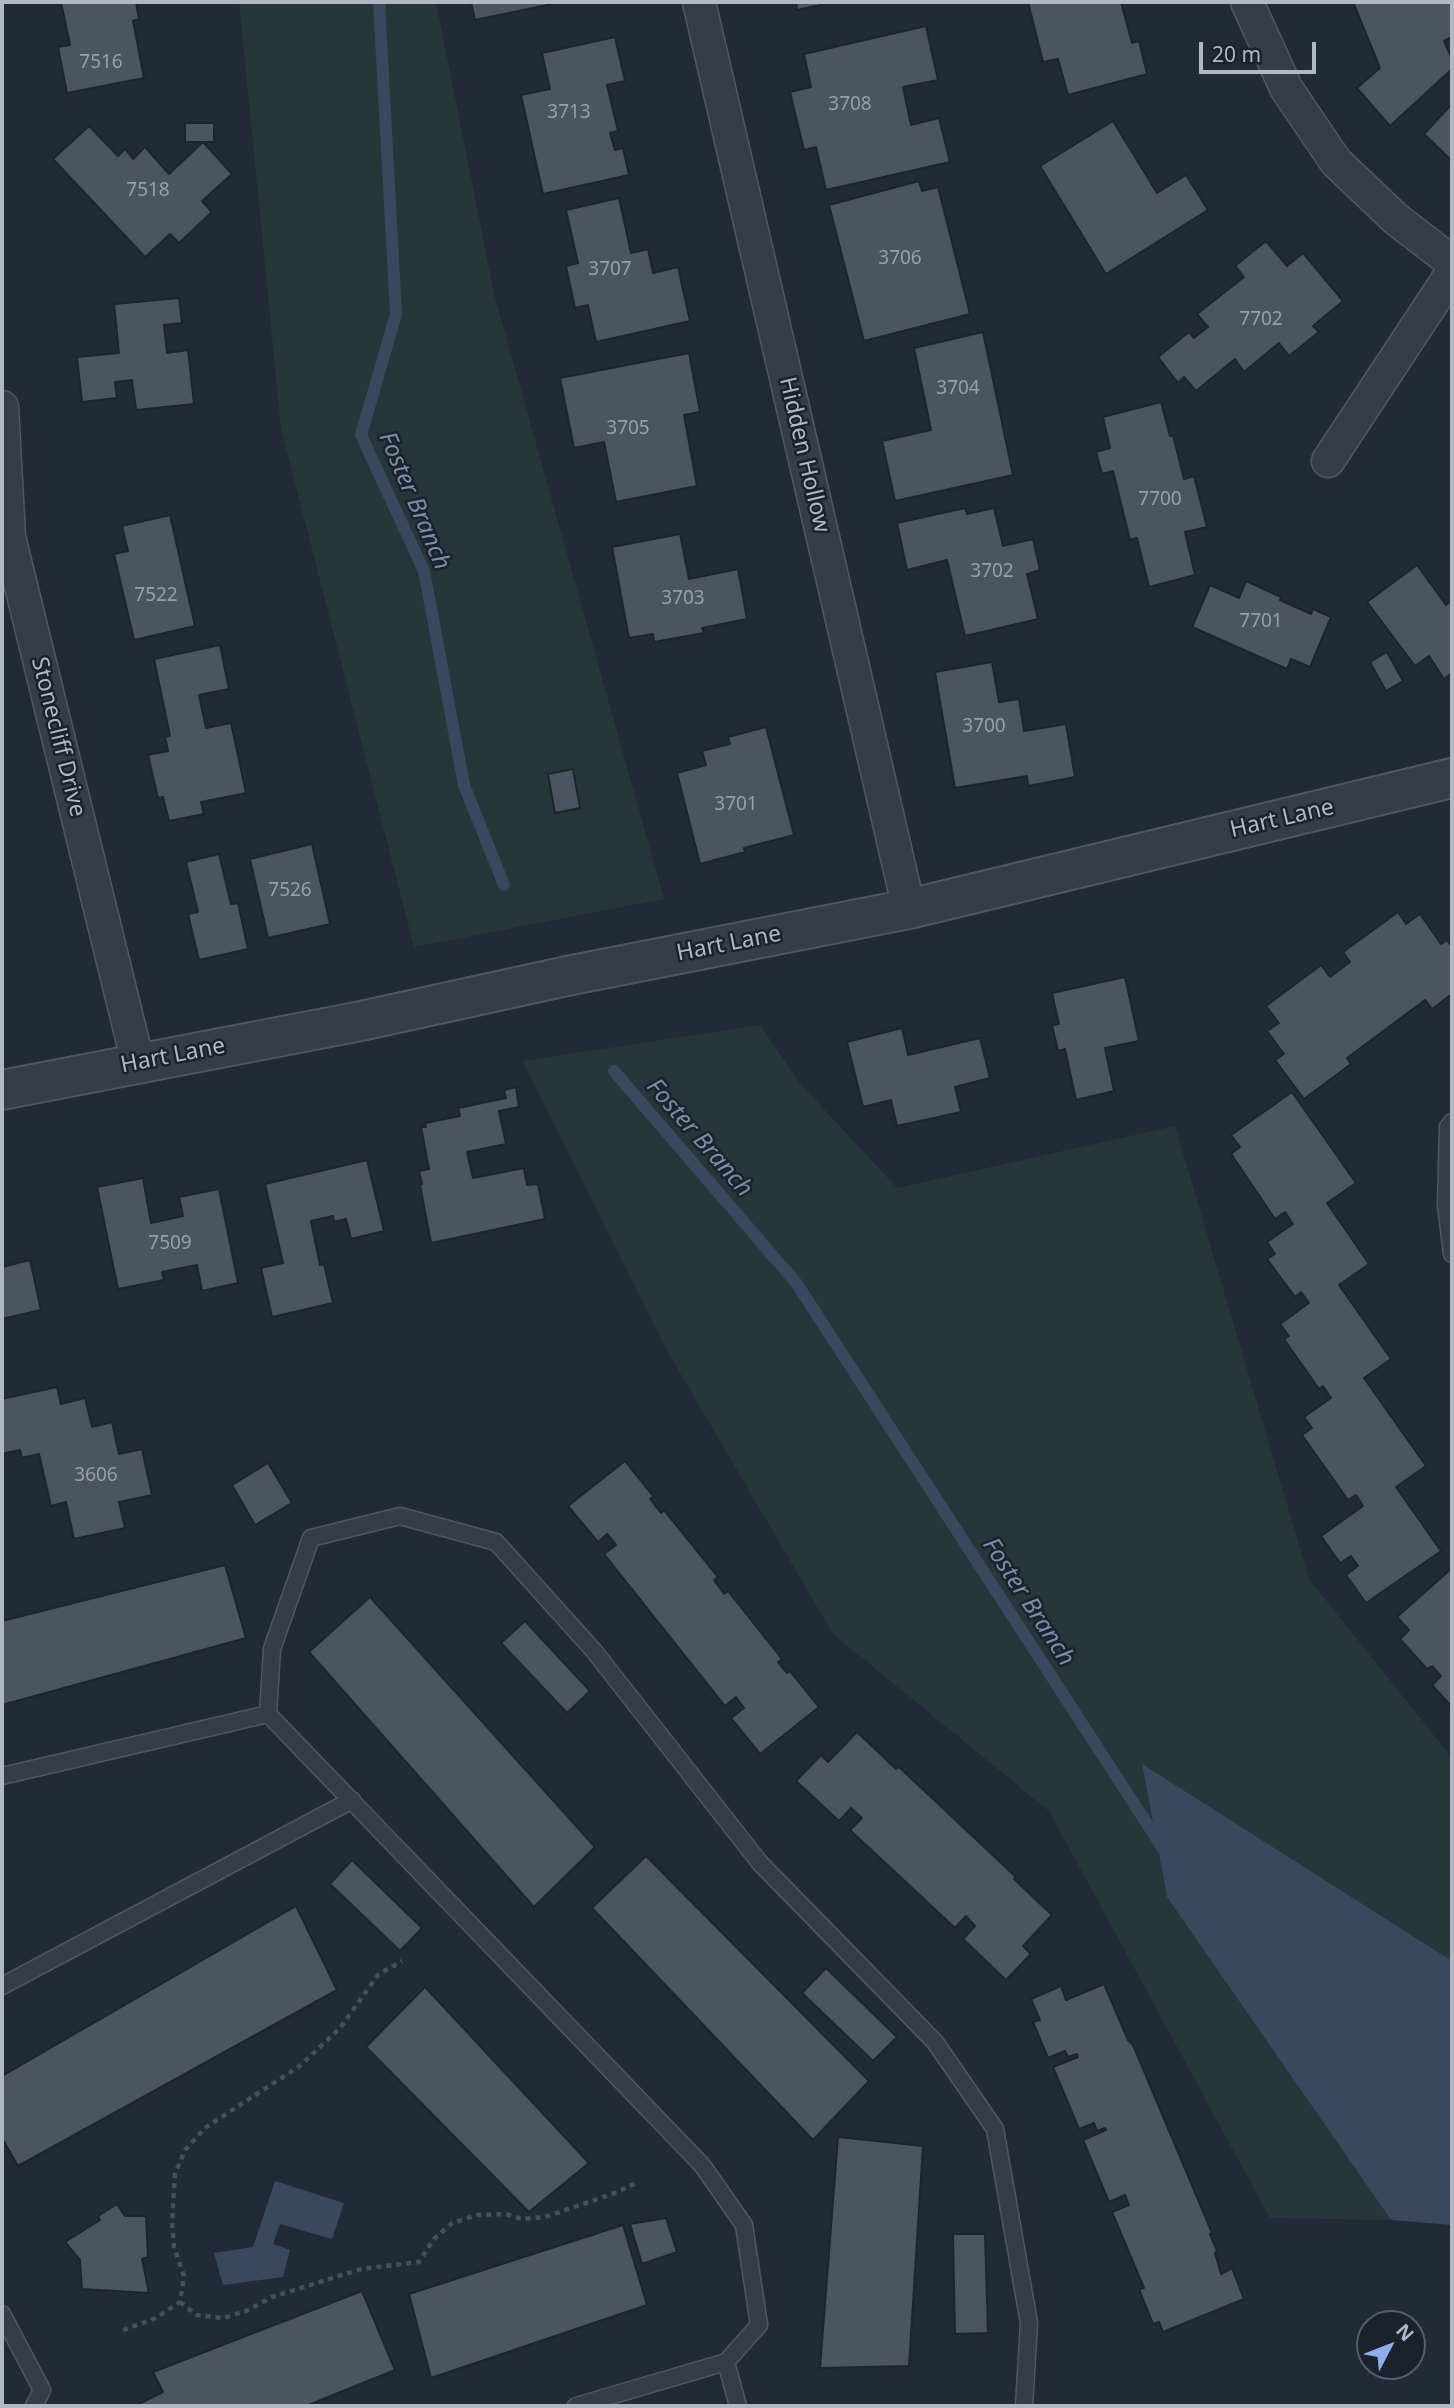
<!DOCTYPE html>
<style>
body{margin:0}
#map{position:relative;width:1454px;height:2408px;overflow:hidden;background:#232a37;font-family:"Noto Sans",sans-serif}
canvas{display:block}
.frame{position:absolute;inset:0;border:4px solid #b1b7c3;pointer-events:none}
.north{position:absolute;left:1356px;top:2310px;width:70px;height:70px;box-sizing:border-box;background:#1c222c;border:2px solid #585e68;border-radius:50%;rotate:48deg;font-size:19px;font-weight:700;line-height:28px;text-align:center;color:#b1b7c3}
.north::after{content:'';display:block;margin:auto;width:24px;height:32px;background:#8eadec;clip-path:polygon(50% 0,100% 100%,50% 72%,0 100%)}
.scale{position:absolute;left:1199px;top:42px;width:117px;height:32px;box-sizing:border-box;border:4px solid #b1b7c3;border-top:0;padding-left:9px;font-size:21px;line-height:24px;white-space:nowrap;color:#b1b7c3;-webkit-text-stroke:5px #1c222c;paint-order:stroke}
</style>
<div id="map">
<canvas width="1454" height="2408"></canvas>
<div class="frame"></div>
<div class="north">N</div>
<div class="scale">20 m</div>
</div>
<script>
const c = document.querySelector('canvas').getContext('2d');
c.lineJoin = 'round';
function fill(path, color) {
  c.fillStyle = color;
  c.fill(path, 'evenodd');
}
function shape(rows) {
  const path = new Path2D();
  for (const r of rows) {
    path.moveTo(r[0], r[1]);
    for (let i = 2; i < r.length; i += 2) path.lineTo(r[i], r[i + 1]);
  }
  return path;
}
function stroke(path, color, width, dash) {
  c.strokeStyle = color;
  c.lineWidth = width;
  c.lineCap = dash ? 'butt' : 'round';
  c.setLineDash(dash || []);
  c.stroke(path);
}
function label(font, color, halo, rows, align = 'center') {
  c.font = font + ' "Noto Sans",sans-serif';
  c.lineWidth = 5;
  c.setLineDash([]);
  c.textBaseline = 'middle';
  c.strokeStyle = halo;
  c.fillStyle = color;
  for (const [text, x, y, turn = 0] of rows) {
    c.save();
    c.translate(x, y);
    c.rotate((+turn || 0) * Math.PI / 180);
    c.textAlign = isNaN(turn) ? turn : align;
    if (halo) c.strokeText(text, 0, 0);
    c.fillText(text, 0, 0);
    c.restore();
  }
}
fill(shape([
 [239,2,436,2,494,294,664,899,414,947,281,428],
 [760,1025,799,1082,897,1188,1175,1126,1309,1579,1452,1758,1452,1961,1142,1765,1167,1897,1391,2220,1270,2218,1049,1811,833,1634,665,1347,523,1061]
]), '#263739');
fill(shape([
 [1142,1764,1452,1961,1452,2225,1391,2220,1167,1897],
 [275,2181,344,2203,332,2239,280,2224,273,2244,290,2250,283,2277,223,2285,214,2253,253,2247]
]), '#3a485e');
stroke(shape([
 [379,2,396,314,361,435,424,571,464,785,504,885],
 [614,1071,797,1284,1164,1850]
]), '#3a485e', 12);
const building = shape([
 [61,2,136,2,139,19,133,21,144,78,67,93,58,47,70,45,61,2],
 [471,2,562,2,475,20,471,2],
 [796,2,835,2,797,10,796,2],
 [1028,2,1121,2,1132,43,1139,41,1147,74,1068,95,1058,59,1043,62,1028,2],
 [1353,2,1452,2,1452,37,1444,41,1452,59,1452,69,1390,126,1357,88,1380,68,1353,2],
 [926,26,938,80,903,87,911,125,939,118,950,162,826,190,816,147,804,150,790,92,811,87,804,54,926,26],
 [615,37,625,81,607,85,618,131,610,133,615,150,623,148,629,175,543,194,521,95,550,89,542,53,615,37],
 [1452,104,1452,161,1424,134,1452,104],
 [1113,121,1157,193,1186,175,1208,210,1106,274,1040,166,1113,121],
 [185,123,214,123,214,142,185,142,185,123],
 [89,126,118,156,125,149,133,159,145,147,169,174,203,142,232,174,202,201,212,212,179,243,170,234,145,257,53,159,89,126],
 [919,181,922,191,938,187,970,314,864,341,829,205,919,181],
 [619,198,631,253,648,249,653,273,678,267,690,321,596,342,588,305,575,308,566,266,578,263,566,210,619,198],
 [1266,241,1287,266,1303,253,1343,301,1313,326,1319,332,1289,356,1279,343,1244,372,1235,359,1196,391,1184,377,1178,383,1158,357,1189,332,1194,338,1208,327,1197,314,1244,277,1235,266,1266,241],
 [179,298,182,323,164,325,167,353,188,350,194,404,136,410,132,380,115,382,117,398,82,402,77,357,119,353,114,304,179,298],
 [983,332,1013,475,895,501,882,441,931,430,914,348,983,332],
 [689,353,700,412,684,415,697,486,616,502,604,442,574,448,560,378,689,353],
 [1161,402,1170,436,1173,435,1184,479,1194,476,1207,527,1185,532,1195,575,1149,587,1137,538,1130,540,1113,471,1102,474,1096,452,1110,448,1103,417,1161,402],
 [965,508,967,514,994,508,1003,546,1033,539,1040,570,1027,574,1038,619,965,636,947,560,907,570,897,523,965,508],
 [170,515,195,626,134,640,114,554,128,551,122,526,170,515],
 [680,534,689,579,738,569,747,619,702,628,704,633,654,642,653,634,629,638,612,547,680,534],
 [1417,565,1446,605,1452,600,1452,673,1444,679,1429,656,1415,666,1367,602,1417,565],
 [1246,581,1281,597,1280,600,1311,614,1313,609,1331,617,1310,667,1291,659,1287,669,1192,627,1210,585,1239,598,1246,581],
 [220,645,229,689,199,695,206,728,231,723,246,793,201,802,204,814,169,821,163,797,158,798,148,755,168,751,165,737,170,736,154,659,220,645],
 [1387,652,1403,681,1386,691,1370,662,1387,652],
 [992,662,999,702,1019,699,1024,731,1066,724,1075,777,1028,786,1027,776,955,788,935,672,992,662],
 [766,727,794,835,744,848,745,852,700,864,677,773,706,765,702,751,730,744,728,737,766,727],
 [573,769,580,808,555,813,548,774,573,769],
 [312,844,330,924,268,938,250,859,312,844],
 [219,854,231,904,238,903,248,949,199,960,188,914,198,912,186,862,219,854],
 [1398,912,1406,924,1420,914,1441,944,1447,940,1452,947,1452,994,1432,1009,1425,1000,1347,1058,1351,1064,1304,1099,1275,1060,1284,1054,1267,1031,1279,1023,1266,1006,1321,965,1330,977,1350,962,1343,952,1398,912],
 [1125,977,1139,1041,1105,1048,1114,1091,1076,1100,1065,1049,1058,1051,1052,1025,1059,1024,1052,993,1125,977],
 [902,1028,908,1055,980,1038,990,1078,955,1087,961,1112,897,1126,891,1100,863,1107,847,1042,902,1028],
 [516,1087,519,1107,499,1111,506,1144,467,1152,473,1178,524,1168,527,1185,538,1184,545,1219,431,1243,420,1185,422,1184,419,1171,429,1169,421,1127,426,1127,425,1123,460,1116,458,1108,506,1098,504,1090,516,1087],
 [1292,1092,1356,1183,1327,1203,1369,1264,1339,1285,1391,1359,1364,1378,1426,1466,1396,1487,1441,1551,1366,1603,1346,1575,1358,1566,1351,1556,1340,1563,1321,1536,1363,1506,1356,1495,1348,1500,1302,1435,1312,1428,1304,1417,1331,1398,1323,1386,1319,1389,1284,1339,1289,1336,1280,1324,1309,1303,1301,1292,1295,1297,1267,1259,1275,1254,1267,1242,1293,1224,1285,1212,1275,1219,1231,1154,1240,1147,1231,1135,1292,1092],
 [367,1160,384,1231,351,1239,346,1219,334,1222,333,1216,311,1221,320,1265,324,1264,333,1303,272,1317,261,1268,283,1263,265,1184,367,1160],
 [143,1178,151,1223,183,1216,179,1197,219,1189,238,1283,202,1291,197,1265,162,1272,164,1280,118,1289,97,1187,143,1178],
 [30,1260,41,1310,2,1319,2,1267,30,1260],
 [57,1387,61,1404,85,1398,92,1427,112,1422,119,1454,142,1449,152,1495,119,1502,125,1528,74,1539,66,1502,51,1506,39,1454,22,1458,20,1450,2,1454,2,1399,57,1387],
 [625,1461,654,1497,650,1499,661,1513,664,1510,718,1577,714,1580,724,1594,728,1591,782,1659,778,1662,787,1673,790,1671,819,1707,760,1754,731,1718,744,1708,736,1697,725,1706,604,1554,616,1545,607,1534,598,1542,568,1506,625,1461],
 [268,1463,292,1503,255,1525,232,1485,268,1463],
 [225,1565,246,1638,2,1705,2,1621,225,1565],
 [1452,1568,1452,1707,1432,1685,1441,1676,1432,1666,1427,1669,1400,1639,1409,1630,1397,1617,1452,1568],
 [370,1597,595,1847,534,1907,309,1652,370,1597],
 [525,1621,590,1691,567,1713,501,1643,525,1621],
 [857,1732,896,1769,899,1767,1016,1877,1014,1879,1052,1915,1023,1946,1031,1954,1006,1980,963,1939,975,1926,966,1916,955,1928,850,1830,862,1818,851,1808,839,1821,796,1781,821,1755,828,1762,857,1732],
 [646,1856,869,2081,813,2140,592,1908,646,1856],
 [352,1860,422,1928,400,1951,330,1884,352,1860],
 [296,1906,337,1990,18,2166,2,2138,2,2076,296,1906],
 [826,1968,897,2037,873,2061,802,1993,826,1968],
 [1104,1984,1128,2040,1133,2045,1212,2233,1210,2234,1217,2251,1215,2253,1221,2274,1232,2268,1244,2299,1163,2332,1159,2322,1153,2324,1140,2292,1140,2289,1144,2288,1112,2212,1129,2205,1125,2195,1109,2202,1083,2140,1106,2130,1105,2128,1097,2131,1094,2123,1079,2129,1053,2067,1078,2057,1077,2054,1068,2057,1065,2051,1048,2058,1033,2022,1040,2020,1031,1999,1061,1986,1066,2000,1104,1984],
 [425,1987,589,2163,529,2212,366,2047,425,1987],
 [838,2137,923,2146,909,2366,820,2368,838,2137],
 [117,2204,125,2216,146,2216,148,2257,142,2259,149,2293,82,2289,80,2260,65,2242,100,2220,98,2216,117,2204],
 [666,2218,677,2252,642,2264,630,2224,666,2218],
 [623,2225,647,2305,431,2378,409,2294,623,2225],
 [953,2234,985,2234,988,2333,955,2334,953,2234],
 [362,2291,395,2370,306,2406,135,2406,163,2392,153,2372,362,2291]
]);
fill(building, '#4c5462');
stroke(building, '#1e242e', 2);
const service = shape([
 [1452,1122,1448,1127,1446,1205,1452,1254],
 [268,1714,702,2165,744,2225,759,2325,726,2362],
 [2,1776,268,1714,272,1649,311,1538,400,1516,496,1542,594,1651,760,1863,935,2042,995,2129,1029,2323,1024,2406],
 [2,1986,352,1800],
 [2,2314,42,2390,34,2406],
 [576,2406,726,2362,738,2406]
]);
const minor = shape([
 [699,2,909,909],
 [1247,2,1286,88,1336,162,1396,219,1452,262],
 [2,407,9,537,138,1063],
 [1328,461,1452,273]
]);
const tertiary = shape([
 [2,1090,361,1021,567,976,909,909,1452,778]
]);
stroke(service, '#515762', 19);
stroke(minor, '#515762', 35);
stroke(tertiary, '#515762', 42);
stroke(shape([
 [180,2302,197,2315,223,2318,246,2311,272,2297,361,2269,419,2262,434,2239,452,2223,477,2215,506,2214,522,2219,545,2217,615,2193,636,2183],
 [123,2330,154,2319,180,2302,184,2276,174,2247,172,2222,175,2174,185,2150,205,2128,301,2065,340,2028,378,1975,402,1961]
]), '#435255', 4.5, [5, 5]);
stroke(service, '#373d47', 16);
stroke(minor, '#373d47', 32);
stroke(tertiary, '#373d47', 38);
label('19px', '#989eab', null, [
 ["7516",101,63],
 ["3708",850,105],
 ["3713",569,113],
 ["7518",148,191],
 ["3706",900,259],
 ["3707",610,270],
 ["7702",1261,320],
 ["3704",958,389],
 ["3705",628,429],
 ["7700",1160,500],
 ["3702",992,572],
 ["7522",156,596],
 ["3703",683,599],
 ["7701",1261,622],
 ["3700",984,727],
 ["3701",736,805],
 ["7526",290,891],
 ["7509",170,1244],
 ["3606",96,1476]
]);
label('23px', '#b1b7c3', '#1c222c', [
 ["Hidden Hollow",804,455,77],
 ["Stonecliff Drive",58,737,76],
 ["Hart Lane",1282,819,-13],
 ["Hart Lane",729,944,-11],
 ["Hart Lane",173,1056,-11]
]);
label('italic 24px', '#7c8da9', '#1c222c', [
 ["Foster Branch",414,501,67],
 ["Foster Branch",699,1138,49],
 ["Foster Branch",1028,1602,57]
]);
</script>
